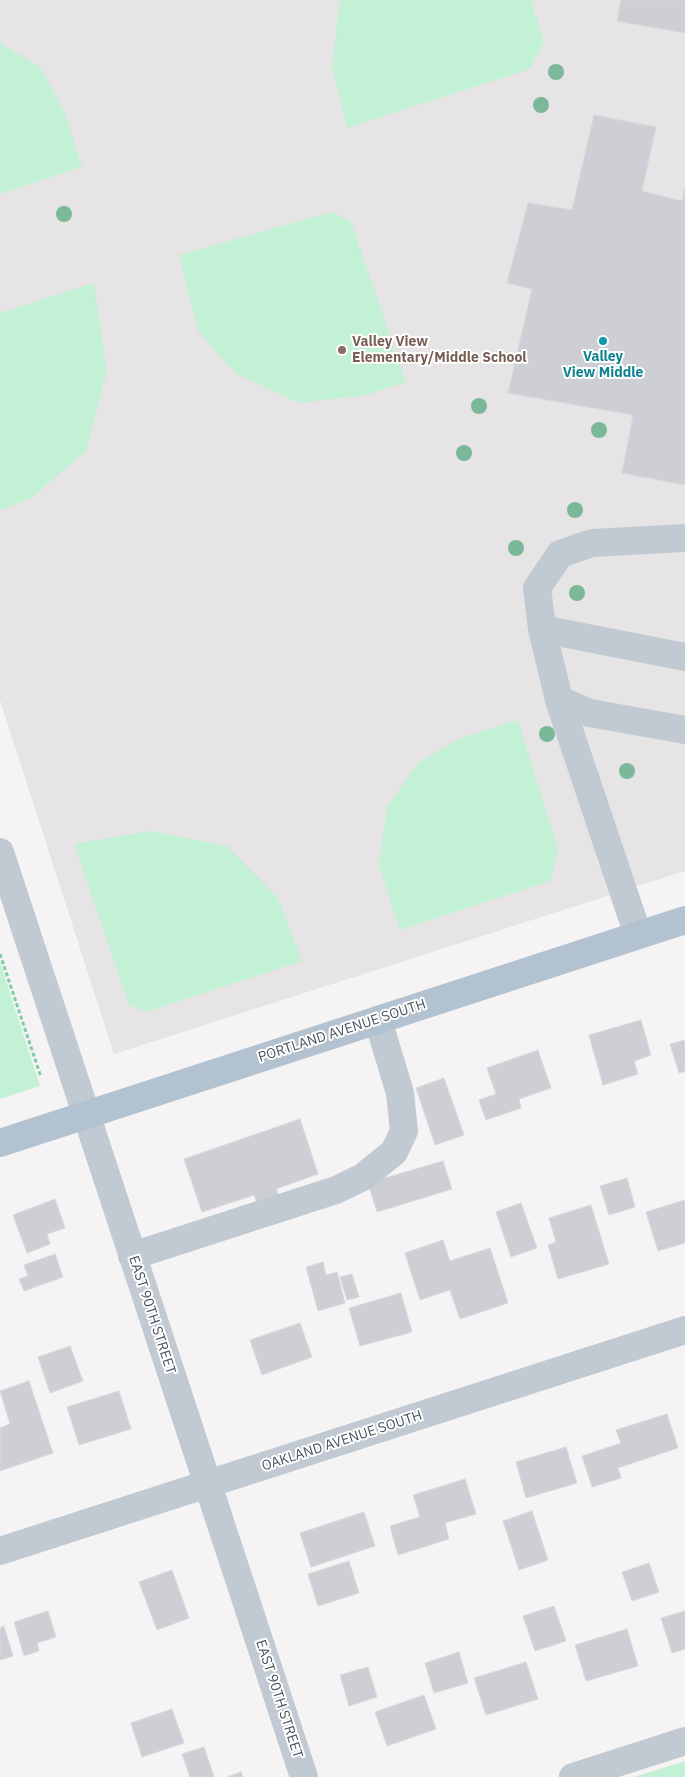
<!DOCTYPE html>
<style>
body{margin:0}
canvas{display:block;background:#f5f3f3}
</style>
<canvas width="685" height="1777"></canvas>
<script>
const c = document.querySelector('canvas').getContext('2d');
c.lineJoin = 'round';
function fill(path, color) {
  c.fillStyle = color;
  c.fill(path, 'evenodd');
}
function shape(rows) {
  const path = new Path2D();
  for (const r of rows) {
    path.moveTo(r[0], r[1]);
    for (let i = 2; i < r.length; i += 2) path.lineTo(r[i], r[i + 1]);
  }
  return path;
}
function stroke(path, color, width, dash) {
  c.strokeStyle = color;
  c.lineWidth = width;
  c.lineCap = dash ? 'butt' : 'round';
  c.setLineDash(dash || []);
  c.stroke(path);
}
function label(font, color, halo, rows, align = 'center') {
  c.font = font + ' "IBM Plex Sans",sans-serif';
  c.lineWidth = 4;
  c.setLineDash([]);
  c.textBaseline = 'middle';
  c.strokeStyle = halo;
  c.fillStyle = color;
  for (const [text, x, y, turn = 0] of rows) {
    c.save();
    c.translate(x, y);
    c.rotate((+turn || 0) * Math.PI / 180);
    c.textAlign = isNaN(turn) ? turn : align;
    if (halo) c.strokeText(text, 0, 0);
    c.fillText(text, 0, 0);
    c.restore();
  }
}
fill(shape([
 [0,0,685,0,685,871,114,1054,0,700]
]), '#e6e4e5');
fill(shape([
 [340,0,531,0,544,42,530,69,347,128,332,67],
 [0,43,40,67,65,113,82,167,0,194],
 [332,212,351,222,406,382,366,395,299,403,235,373,198,331,179,255],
 [94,283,107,372,86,451,30,499,0,510,0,313],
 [518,720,558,849,550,881,400,930,379,865,387,807,419,762,461,738],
 [152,831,227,846,278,898,302,961,146,1012,129,1005,74,844],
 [0,962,40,1086,0,1099],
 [685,1761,685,1777,634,1777]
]), '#c3f1d5');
const building = shape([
 [621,0,685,0,685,33,617,21,621,0],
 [594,115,656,127,642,191,682,201,685,185,685,485,622,473,633,415,508,393,532,289,507,283,528,203,572,210,594,115],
 [641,1020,651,1055,634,1061,638,1074,603,1085,589,1035,641,1020],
 [685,1040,685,1071,679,1073,670,1044,685,1040],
 [538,1050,551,1088,519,1099,521,1108,486,1120,479,1100,496,1094,487,1068,538,1050],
 [444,1078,464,1135,435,1145,416,1088,444,1078],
 [300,1119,318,1174,276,1189,279,1196,257,1203,254,1195,202,1212,184,1159,300,1119],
 [443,1161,452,1189,377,1212,368,1183,443,1161],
 [627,1178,635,1207,609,1215,600,1186,627,1178],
 [55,1199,65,1228,47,1234,50,1244,27,1253,13,1215,55,1199],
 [685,1200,685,1243,658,1251,646,1212,685,1200],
 [521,1203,537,1248,511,1257,496,1212,521,1203],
 [591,1205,609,1264,558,1279,548,1245,556,1242,549,1218,591,1205],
 [443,1240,450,1261,490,1248,508,1303,460,1319,450,1290,420,1300,405,1253,443,1240],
 [55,1254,63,1277,24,1291,19,1279,28,1276,24,1265,55,1254],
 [323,1262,326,1275,337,1272,345,1303,318,1311,306,1267,323,1262],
 [352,1274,359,1297,347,1300,340,1277,352,1274],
 [401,1293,412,1332,360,1346,349,1308,401,1293],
 [300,1323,312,1357,262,1375,250,1340,300,1323],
 [70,1346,83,1381,50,1393,38,1357,70,1346],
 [29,1381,53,1453,0,1471,0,1428,10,1424,0,1391,29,1381],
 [119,1391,131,1429,79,1445,67,1407,119,1391],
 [667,1414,678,1448,618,1468,621,1478,592,1487,582,1456,621,1443,616,1430,667,1414],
 [566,1447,577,1483,526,1498,516,1462,566,1447],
 [465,1479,476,1514,445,1523,449,1539,398,1555,390,1526,420,1517,413,1495,465,1479],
 [532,1511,548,1560,519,1570,503,1521,532,1511],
 [364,1512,375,1546,311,1567,300,1533,364,1512],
 [349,1561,359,1593,318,1606,308,1574,349,1561],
 [649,1563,659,1592,632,1601,622,1572,649,1563],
 [172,1570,189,1618,157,1630,139,1582,172,1570],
 [554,1606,566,1641,535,1651,523,1616,554,1606],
 [48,1611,56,1637,37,1643,39,1651,24,1656,14,1622,48,1611],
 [685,1611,685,1649,672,1653,661,1618,685,1611],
 [4,1626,13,1656,0,1660,0,1628,4,1626],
 [627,1629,638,1666,586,1681,575,1645,627,1629],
 [459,1652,468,1683,434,1693,425,1663,459,1652],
 [526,1662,538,1699,486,1715,474,1678,526,1662],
 [368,1667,377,1697,349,1706,340,1675,368,1667],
 [424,1695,436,1729,387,1746,375,1712,424,1695],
 [172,1709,184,1743,142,1757,131,1723,172,1709],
 [204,1747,214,1777,190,1777,182,1754,204,1747],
 [241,1772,243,1777,227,1777,241,1772]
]);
fill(building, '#cdcfd5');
stroke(building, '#d7d9de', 1);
stroke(shape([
 [0,954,41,1077]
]), '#7ad0a6', 3, [4, 2.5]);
stroke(shape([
 [542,629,537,588,560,554,592,543,685,538],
 [685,657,542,629,559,700,590,713,685,730],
 [559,700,638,935],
 [0,852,304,1777],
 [132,1256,336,1190,363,1177,394,1152,404,1131,400,1093,378,1020],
 [0,1551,685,1330],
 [573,1777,685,1741]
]), '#c1cad2', 28);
stroke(shape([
 [0,1143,685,920]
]), '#b3c2d1', 28);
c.fillStyle = '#7bb799';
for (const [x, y] of [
 [556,72],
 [541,105],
 [64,214],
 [479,406],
 [599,430],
 [464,453],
 [575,510],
 [516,548],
 [577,593],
 [547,734],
 [627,771]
]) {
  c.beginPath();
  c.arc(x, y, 8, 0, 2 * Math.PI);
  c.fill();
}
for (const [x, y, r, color] of [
 [603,341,5,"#0f9aa8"],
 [342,350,5,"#8d6e63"]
]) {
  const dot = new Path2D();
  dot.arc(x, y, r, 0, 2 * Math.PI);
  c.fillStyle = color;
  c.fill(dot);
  stroke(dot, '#fff', 2);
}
label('bold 14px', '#785e54', '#fff', [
 ["Valley View",352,342],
 ["Elementary/Middle School",352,358]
], 'left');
label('bold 14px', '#0d838f', '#fff', [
 ["Valley",603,357],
 ["View Middle",603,373]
]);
label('14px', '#4a5661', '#fff', [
 ["PORTLAND AVENUE SOUTH",342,1031,-18],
 ["EAST 90TH STREET",152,1315,72],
 ["OAKLAND AVENUE SOUTH",342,1441,-18],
 ["EAST 90TH STREET",279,1699,72]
]);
</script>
